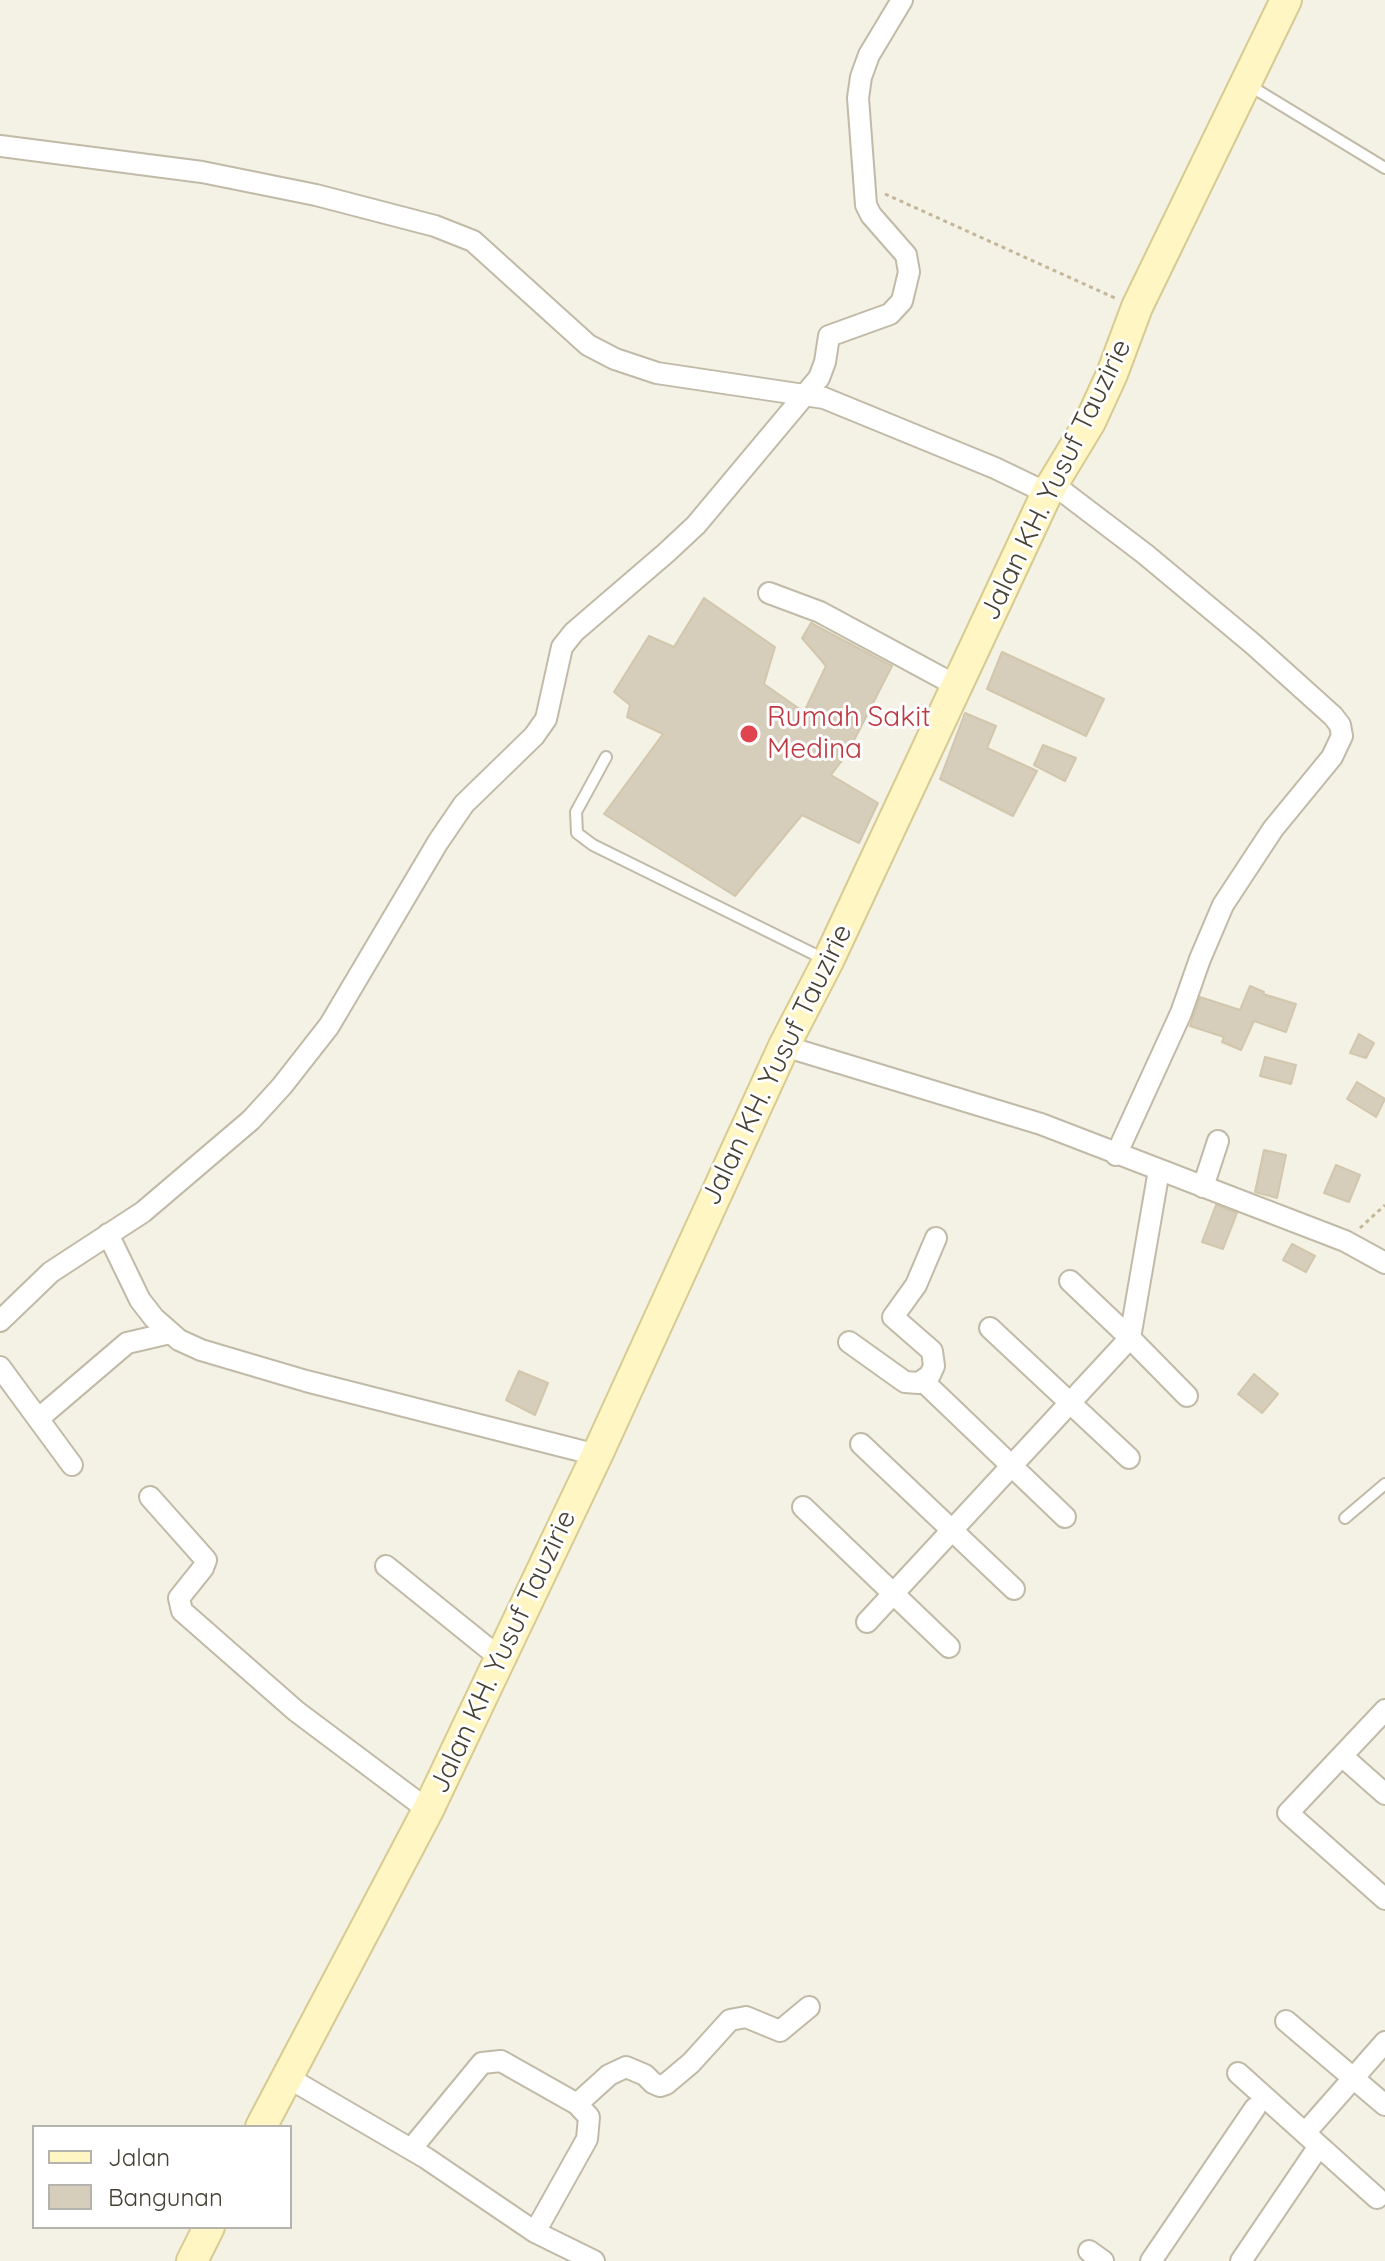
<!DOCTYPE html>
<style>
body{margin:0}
#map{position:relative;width:1385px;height:2261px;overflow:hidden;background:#f4f1e5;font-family:Quicksand,sans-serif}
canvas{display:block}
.legend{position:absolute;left:32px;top:2125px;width:260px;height:104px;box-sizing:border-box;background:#fff;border:2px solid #b5b3ae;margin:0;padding:10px 14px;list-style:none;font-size:24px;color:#474134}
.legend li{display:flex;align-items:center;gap:16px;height:40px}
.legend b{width:40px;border:2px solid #b5b3ae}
</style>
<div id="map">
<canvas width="1385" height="2261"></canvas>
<ul class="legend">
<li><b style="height:10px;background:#fff6c4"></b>Jalan</li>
<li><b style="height:22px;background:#d6ceba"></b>Bangunan</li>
</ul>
</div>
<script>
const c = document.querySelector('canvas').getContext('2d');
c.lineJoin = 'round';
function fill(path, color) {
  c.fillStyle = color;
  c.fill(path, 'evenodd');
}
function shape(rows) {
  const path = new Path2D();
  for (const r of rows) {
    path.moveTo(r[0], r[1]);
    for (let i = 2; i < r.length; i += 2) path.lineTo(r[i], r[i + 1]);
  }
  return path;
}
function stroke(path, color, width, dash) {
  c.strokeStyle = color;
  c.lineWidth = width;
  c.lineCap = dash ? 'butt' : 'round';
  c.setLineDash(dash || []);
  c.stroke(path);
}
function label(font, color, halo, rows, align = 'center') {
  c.font = font + ' Quicksand,sans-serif';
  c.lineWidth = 6;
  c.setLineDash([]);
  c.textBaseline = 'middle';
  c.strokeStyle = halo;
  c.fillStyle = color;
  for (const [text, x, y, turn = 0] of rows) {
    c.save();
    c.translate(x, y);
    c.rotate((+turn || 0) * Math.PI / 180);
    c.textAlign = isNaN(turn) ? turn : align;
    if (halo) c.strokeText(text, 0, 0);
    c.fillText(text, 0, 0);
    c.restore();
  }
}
const building = shape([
 [704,598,775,647,764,684,804,712,826,666,802,638,811,623,892,666,847,754,831,775,878,803,859,843,802,815,735,896,604,814,663,734,627,717,630,705,614,692,649,636,674,647,704,598],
 [1002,652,1104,699,1086,736,987,689,1002,652],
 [965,713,996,726,987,748,1037,771,1013,816,940,779,965,713],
 [1043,745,1076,758,1065,781,1034,765,1043,745],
 [1250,986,1264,992,1263,994,1296,1004,1286,1032,1254,1021,1241,1050,1222,1042,1224,1037,1190,1026,1200,997,1240,1010,1250,986],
 [1359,1034,1374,1043,1366,1058,1350,1053,1359,1034],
 [1265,1057,1296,1065,1291,1084,1260,1076,1265,1057],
 [1357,1082,1385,1099,1376,1117,1347,1099,1357,1082],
 [1264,1150,1286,1155,1277,1198,1255,1192,1264,1150],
 [1336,1165,1360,1175,1349,1202,1324,1193,1336,1165],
 [1216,1205,1237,1213,1223,1249,1202,1242,1216,1205],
 [1292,1244,1315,1256,1306,1272,1283,1260,1292,1244],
 [519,1371,548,1383,535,1415,506,1400,519,1371],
 [1254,1374,1278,1394,1262,1413,1238,1394,1254,1374]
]);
fill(building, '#d6ceba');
stroke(building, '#d2c7ad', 2);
const lane = shape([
 [1247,84,1385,168],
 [606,757,576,812,577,833,593,845,826,960],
 [1345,1518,1385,1484]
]);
const street = shape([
 [0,146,202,172,316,195,435,226,473,241,588,345,615,359,657,373,824,398,995,468,1047,493],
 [1053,484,1145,554,1253,644,1333,716,1340,725,1342,736,1332,757,1273,829,1223,905,1200,959,1181,1013,1116,1155],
 [769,593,820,612,957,686],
 [784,1046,1041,1124,1345,1241,1385,1263],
 [1203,1187,1218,1141],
 [108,1234,140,1300,154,1318,179,1340,201,1350,306,1381,597,1455],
 [1070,1281,1130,1338,1159,1170],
 [0,1321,51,1272,143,1212,251,1120,282,1086,329,1026,438,842,464,804,534,736,546,719,562,647,574,632,666,553,696,525,819,378,825,362,829,336,890,314,902,301,909,272,906,255,871,215,866,205,858,98,861,77,869,55,902,0],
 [990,1328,1129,1458],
 [849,1342,905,1382,919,1383,930,1375,934,1366,932,1351,893,1317,916,1285,936,1238],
 [0,1367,72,1465],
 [923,1381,1065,1517],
 [38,1419,127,1343,170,1333],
 [861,1444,1014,1589],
 [150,1497,206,1560,203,1568,179,1598,182,1611,296,1711,428,1810],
 [803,1507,949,1647],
 [386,1566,500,1658],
 [867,1622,1130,1338,1187,1396],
 [1385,1710,1288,1813,1385,1899],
 [1342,1756,1385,1794],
 [1286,2021,1385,2105],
 [1238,2073,1377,2198],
 [287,2077,426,2158,535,2232,594,2261],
 [1305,2133,1385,2042],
 [411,2149,482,2063,501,2061,577,2104,609,2075,626,2067,645,2075,653,2083,660,2086,666,2084,691,2063,730,2020,746,2017,780,2031,809,2007],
 [535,2232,587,2139,589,2117,577,2104],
 [1089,2251,1103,2261],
 [1151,2261,1255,2108],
 [1241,2261,1319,2146]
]);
const secondary = shape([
 [261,2127,428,1810,597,1455,784,1046,828,961,1047,493,1090,422,1112,374,1137,307,1286,0],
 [192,2261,209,2227]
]);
stroke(lane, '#c0baa7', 14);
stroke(street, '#c0baa7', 24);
stroke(secondary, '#d7cb92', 34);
stroke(shape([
 [885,194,1115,298],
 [1360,1228,1385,1205]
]), '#c3b798', 3, [4, 4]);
stroke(lane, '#fff', 10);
stroke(street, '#fff', 20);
stroke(secondary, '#fff6c4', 30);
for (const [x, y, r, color] of [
 [749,734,10,"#e0444e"]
]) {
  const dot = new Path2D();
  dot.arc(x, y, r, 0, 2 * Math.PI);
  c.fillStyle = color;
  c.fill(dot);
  stroke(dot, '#fff', 3);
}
label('28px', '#474134', '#fff', [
 ["Jalan KH. Yusuf Tauzirie",1056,480,-64],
 ["Jalan KH. Yusuf Tauzirie",777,1065,-64],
 ["Jalan KH. Yusuf Tauzirie",503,1652,-65]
]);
label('28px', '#be3a42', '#fff', [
 ["Rumah Sakit",767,718],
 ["Medina",767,750]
], 'left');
</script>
